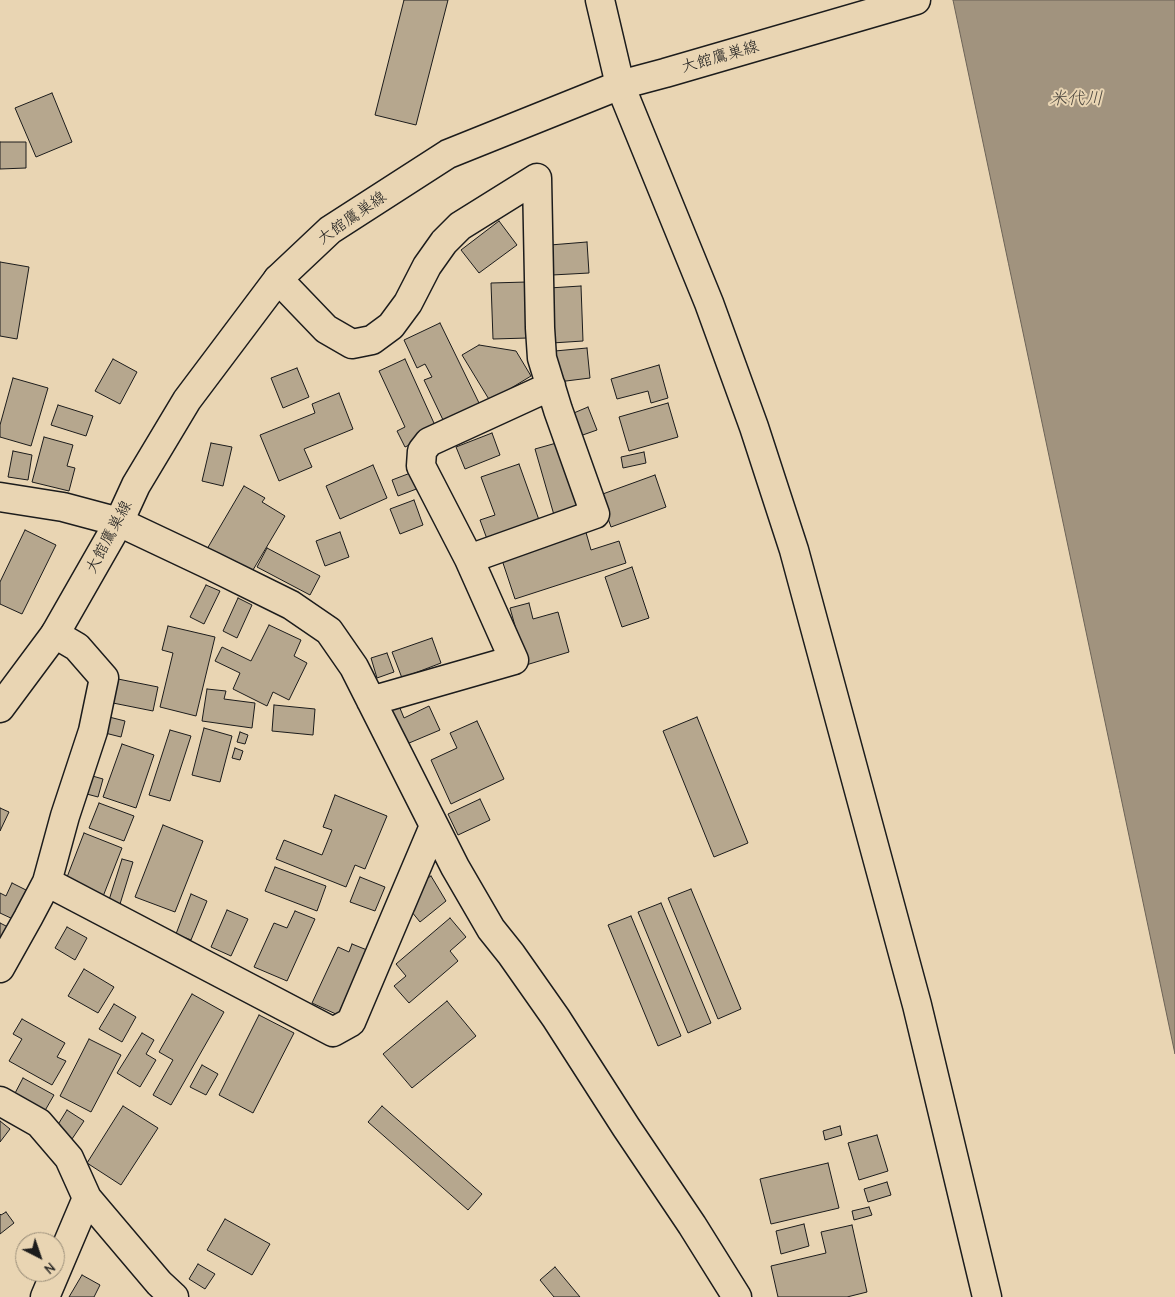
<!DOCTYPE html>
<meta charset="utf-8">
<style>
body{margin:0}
#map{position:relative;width:1175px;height:1297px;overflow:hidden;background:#e9d5b3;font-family:"Comic Neue",sans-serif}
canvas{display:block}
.north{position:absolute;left:15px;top:1232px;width:50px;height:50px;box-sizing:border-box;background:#e9d5b3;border:1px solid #978b77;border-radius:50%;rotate:139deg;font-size:14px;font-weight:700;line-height:20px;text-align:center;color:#1c1c1c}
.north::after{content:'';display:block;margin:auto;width:18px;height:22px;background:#1c1c1c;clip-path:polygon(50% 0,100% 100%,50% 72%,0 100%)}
</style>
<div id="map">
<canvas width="1175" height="1297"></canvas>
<div class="north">N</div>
</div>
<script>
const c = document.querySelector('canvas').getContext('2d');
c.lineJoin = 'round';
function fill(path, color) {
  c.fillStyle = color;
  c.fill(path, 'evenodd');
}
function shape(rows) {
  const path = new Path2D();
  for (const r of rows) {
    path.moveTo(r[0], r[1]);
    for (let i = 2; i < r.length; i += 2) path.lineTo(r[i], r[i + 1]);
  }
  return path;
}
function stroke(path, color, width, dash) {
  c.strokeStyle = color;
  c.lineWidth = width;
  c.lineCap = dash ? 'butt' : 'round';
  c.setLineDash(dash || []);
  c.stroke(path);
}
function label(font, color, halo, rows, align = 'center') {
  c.font = font + ' "Comic Neue","Klee One",sans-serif';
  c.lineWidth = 4;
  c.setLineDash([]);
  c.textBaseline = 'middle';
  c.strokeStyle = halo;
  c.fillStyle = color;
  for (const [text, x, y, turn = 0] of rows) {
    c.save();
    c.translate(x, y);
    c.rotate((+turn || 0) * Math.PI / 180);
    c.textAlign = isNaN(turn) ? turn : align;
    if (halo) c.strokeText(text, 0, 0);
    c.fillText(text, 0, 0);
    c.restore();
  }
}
const water = shape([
 [953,0,1175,0,1175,1054,953,0]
]);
fill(water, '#a1937e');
stroke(water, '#6c6357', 1);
const building = shape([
 [404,0,448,0,416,125,375,115,404,0],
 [52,93,72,142,36,157,15,108,52,93],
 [0,142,26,142,26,168,0,169,0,142],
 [499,221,517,245,479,273,461,250,499,221],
 [587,242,589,273,552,275,550,245,587,242],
 [0,262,29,267,17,339,0,336,0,262],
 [527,282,528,338,493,339,491,283,527,282],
 [581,286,583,341,552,343,549,288,581,286],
 [440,323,480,405,444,422,424,380,432,377,425,364,417,368,404,340,440,323],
 [479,345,516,351,531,376,490,401,462,355,479,345],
 [587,348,590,378,558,382,555,351,587,348],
 [113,359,137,372,120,404,95,391,113,359],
 [405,359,438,432,405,447,397,431,405,427,379,371,405,359],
 [659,365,668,398,651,403,648,391,617,399,611,379,659,365],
 [297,368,309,397,283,408,271,378,297,368],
 [13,378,48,388,31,446,0,437,0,425,13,378],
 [339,393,353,429,304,449,312,467,279,481,260,435,315,413,312,404,339,393],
 [668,403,678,437,629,451,619,417,668,403],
 [58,405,93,416,86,436,51,425,58,405],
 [588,407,597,430,577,437,569,415,588,407],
 [492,433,500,455,465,469,456,447,492,433],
 [44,437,73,445,67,466,75,468,69,491,32,482,44,437],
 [560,442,578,509,554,515,535,449,560,442],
 [211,443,232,447,223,486,202,481,211,443],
 [13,451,32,455,28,480,8,477,13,451],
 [644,452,646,463,623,468,621,457,644,452],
 [519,464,539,520,487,539,480,520,495,515,481,477,519,464],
 [373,465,387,498,340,519,326,486,373,465],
 [413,472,419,488,398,496,392,480,413,472],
 [655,475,666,507,611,527,600,495,655,475],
 [244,486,265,498,262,502,285,516,250,575,207,549,244,486],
 [414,500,423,525,400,534,390,509,414,500],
 [585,529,591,550,619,541,626,563,515,599,501,557,585,529],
 [25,530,56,545,22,614,0,604,0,582,25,530],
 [340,532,349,557,325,566,316,541,340,532],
 [267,548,320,576,310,595,257,567,267,548],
 [632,567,649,618,622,627,605,577,632,567],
 [206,585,220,591,204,624,190,617,206,585],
 [238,598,252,605,237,638,223,631,238,598],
 [529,603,533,619,558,612,569,652,526,665,510,608,529,603],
 [269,625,301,640,294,656,307,663,289,700,273,692,267,706,233,689,240,673,215,661,222,647,251,661,269,625],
 [168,626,215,637,196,716,160,707,173,653,162,650,168,626],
 [432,638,441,663,402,678,392,652,432,638],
 [387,653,394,672,377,678,371,658,387,653],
 [113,678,158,687,153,711,108,702,113,678],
 [207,689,226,691,224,699,255,703,252,728,202,721,207,689],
 [397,701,404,718,429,706,440,730,402,746,384,707,397,701],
 [274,705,315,709,313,735,272,731,274,705],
 [105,716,125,721,121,737,101,732,105,716],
 [697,717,748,843,714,857,663,731,697,717],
 [477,721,504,779,451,804,431,760,457,748,450,733,477,721],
 [204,728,232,736,220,782,192,775,204,728],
 [170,730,191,736,170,801,149,795,170,730],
 [240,732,248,735,245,744,237,742,240,732],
 [122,744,154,755,136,808,103,797,122,744],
 [235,748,243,751,240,760,232,758,235,748],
 [89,775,103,779,98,797,83,793,89,775],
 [335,795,387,816,365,869,355,865,346,887,276,859,284,840,322,855,332,830,323,827,335,795],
 [480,799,490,820,458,835,448,814,480,799],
 [99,803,134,816,124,841,89,828,99,803],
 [0,808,9,812,0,831,0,808],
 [163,825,203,841,175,912,135,897,163,825],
 [84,833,122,848,102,899,64,885,84,833],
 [122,859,133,862,120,904,109,900,122,859],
 [275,867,326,886,317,911,265,891,275,867],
 [431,876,446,901,420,922,407,906,418,884,431,876],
 [360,877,385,887,375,911,350,902,360,877],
 [12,883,28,891,15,920,0,913,0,893,6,896,12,883],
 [691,889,741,1009,718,1019,668,898,691,889],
 [191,894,207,901,191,940,176,934,191,894],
 [661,903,711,1023,688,1033,638,912,661,903],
 [227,910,248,919,231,956,211,947,227,910],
 [295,911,315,919,287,981,254,967,274,923,287,928,295,911],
 [631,916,681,1036,658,1046,608,925,631,916],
 [450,918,466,937,450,951,458,961,409,1003,394,986,406,976,396,964,450,918],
 [0,923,8,927,0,941,0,923],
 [67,927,87,938,75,960,55,948,67,927],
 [352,944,367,950,338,1015,312,1003,338,947,349,952,352,944],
 [84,969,114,987,98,1013,68,996,84,969],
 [192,994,224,1012,171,1105,153,1095,173,1060,159,1052,192,994],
 [447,1001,476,1036,412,1088,383,1054,447,1001],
 [114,1004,136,1017,122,1042,99,1029,114,1004],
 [259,1015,294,1033,253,1113,219,1095,259,1015],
 [22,1019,65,1043,57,1057,66,1061,52,1085,9,1061,22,1039,13,1034,22,1019],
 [142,1033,154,1040,146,1054,156,1060,140,1087,117,1073,142,1033],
 [89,1039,121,1055,91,1112,60,1096,89,1039],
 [202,1065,218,1074,206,1095,190,1087,202,1065],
 [23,1078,54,1095,43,1114,13,1097,23,1078],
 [123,1106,158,1128,121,1185,87,1163,123,1106],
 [382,1106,482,1194,468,1210,368,1122,382,1106],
 [67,1110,84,1121,70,1142,54,1131,67,1110],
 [0,1121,10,1129,0,1142,0,1121],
 [840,1126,842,1135,825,1140,823,1131,840,1126],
 [877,1135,888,1171,859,1180,848,1143,877,1135],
 [828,1163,839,1208,771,1224,760,1179,828,1163],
 [887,1182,891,1195,868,1202,864,1189,887,1182],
 [869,1207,872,1215,854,1220,852,1211,869,1207],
 [6,1212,14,1223,0,1234,0,1214,1,1215,6,1212],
 [225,1219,270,1244,252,1275,207,1250,225,1219],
 [804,1224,809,1246,781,1254,776,1231,804,1224],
 [852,1225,867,1292,847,1297,778,1297,771,1266,826,1253,821,1232,852,1225],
 [198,1264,215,1274,205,1289,189,1279,198,1264],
 [555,1267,580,1297,554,1297,540,1280,555,1267],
 [82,1275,100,1285,94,1297,69,1297,82,1275]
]);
fill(building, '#b6a78e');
stroke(building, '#1c1c1c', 1);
const minor = shape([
 [600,0,620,85,709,303,754,427,794,550,917,1005,987,1297],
 [278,279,326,329,352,344,372,340,391,326,408,303,427,266,444,242,460,226,537,178,540,328,542,358,558,410,595,514,469,559,514,660,371,701],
 [0,497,63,507,119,522,210,565,291,605,329,631,354,667,455,867,491,929,511,954,556,1018,626,1127,692,1225,737,1297],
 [469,559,421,466,422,451,429,442,551,386],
 [47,882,333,1032,351,1022,434,826],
 [0,968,28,918,47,882,65,816,93,731,104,678,77,647,55,634],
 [0,1101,39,1123,69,1158,87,1198,159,1283,174,1297],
 [45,1297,87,1198]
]);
const major = shape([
 [0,708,55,634,119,522,136,485,187,400,278,279,330,230,448,154,620,85,665,73,916,0]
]);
stroke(minor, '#1c1c1c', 31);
stroke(major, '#1c1c1c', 31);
stroke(minor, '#e9d5b3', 28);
stroke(major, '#e9d5b3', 28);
label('16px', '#1c1c1c', '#e9d5b3', [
 ["大館鷹巣線",720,57,-16],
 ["大館鷹巣線",352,218,-35],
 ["大館鷹巣線",109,537,-62]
]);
label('italic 18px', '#4b463e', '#e9d5b3', [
 ["米代川",1076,99]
]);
</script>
